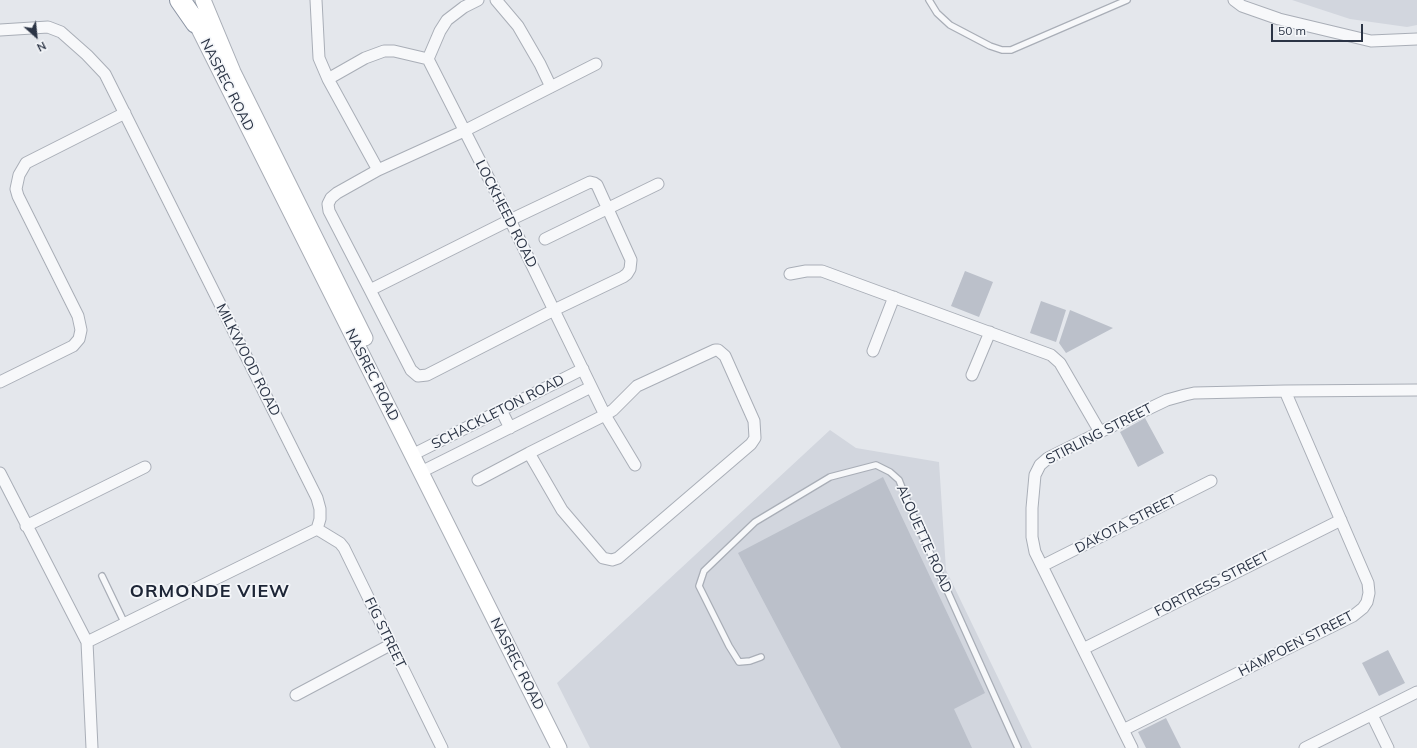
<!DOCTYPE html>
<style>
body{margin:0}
#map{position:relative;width:1417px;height:748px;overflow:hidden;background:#e4e7ec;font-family:Mulish,sans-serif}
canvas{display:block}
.north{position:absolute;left:16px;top:16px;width:40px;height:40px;-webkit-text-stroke:3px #f4f6f9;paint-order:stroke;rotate:153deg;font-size:11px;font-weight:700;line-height:16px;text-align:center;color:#2b3445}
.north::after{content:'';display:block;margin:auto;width:14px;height:18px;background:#2b3445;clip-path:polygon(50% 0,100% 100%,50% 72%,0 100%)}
.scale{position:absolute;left:1271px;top:24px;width:92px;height:18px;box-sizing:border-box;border:2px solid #2b3445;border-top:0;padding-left:5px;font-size:12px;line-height:14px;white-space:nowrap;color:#2b3445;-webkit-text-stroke:3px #f4f6f9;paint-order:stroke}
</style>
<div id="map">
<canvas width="1417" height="748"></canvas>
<div class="north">N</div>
<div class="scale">50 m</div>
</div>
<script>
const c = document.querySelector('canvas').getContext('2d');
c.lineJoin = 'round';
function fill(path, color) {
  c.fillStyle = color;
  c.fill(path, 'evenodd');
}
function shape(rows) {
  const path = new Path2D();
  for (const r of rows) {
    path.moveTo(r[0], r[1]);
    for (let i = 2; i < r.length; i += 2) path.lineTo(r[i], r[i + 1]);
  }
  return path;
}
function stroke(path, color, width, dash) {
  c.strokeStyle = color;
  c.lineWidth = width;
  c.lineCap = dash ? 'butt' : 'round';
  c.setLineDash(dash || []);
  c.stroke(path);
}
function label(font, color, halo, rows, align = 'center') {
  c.font = font + ' Mulish,sans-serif';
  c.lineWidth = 3.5;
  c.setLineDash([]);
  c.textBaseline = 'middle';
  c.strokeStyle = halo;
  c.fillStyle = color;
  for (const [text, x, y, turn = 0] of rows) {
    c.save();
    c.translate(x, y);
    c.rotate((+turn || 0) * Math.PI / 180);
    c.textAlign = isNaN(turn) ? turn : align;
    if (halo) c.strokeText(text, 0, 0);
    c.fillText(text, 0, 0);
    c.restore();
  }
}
fill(shape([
 [1292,0,1417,0,1417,25,1407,27,1350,19],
 [830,430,856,448,939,462,946,570,1032,748,590,748,557,683]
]), '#d2d6de');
fill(shape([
 [965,271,993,282,979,317,951,306],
 [1041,301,1066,310,1056,342,1030,333],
 [1070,310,1113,328,1066,353,1059,343],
 [1145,418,1164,453,1138,467,1120,432],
 [883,477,985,693,954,709,972,748,841,748,738,553],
 [1388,650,1405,683,1379,696,1362,663],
 [1166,718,1181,748,1146,748,1138,732]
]), '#bbc0ca');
const service = shape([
 [929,0,937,13,950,25,990,46,1002,50,1011,50,1127,0],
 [102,576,125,624],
 [761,657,750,661,739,662,729,646,699,586,704,571,755,522,830,477,876,465,890,472,899,480,910,508,1018,748]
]);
const minor = shape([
 [316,0,319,58,328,79,378,170],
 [496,0,518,26,540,64,551,87],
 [1234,0,1242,6,1279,19,1371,41,1417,39],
 [0,30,48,27,61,32,87,55,105,74,317,498,320,509,320,519,317,529,87,642],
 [428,59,510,220,605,415,635,465],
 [428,59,440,31,447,20,464,7,478,0],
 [328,79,365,58,384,51,394,51,428,59],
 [545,239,658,184],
 [790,274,806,271,822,271,1051,355,1060,363,1100,432],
 [370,290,510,220,590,182,594,183,597,185,631,260,630,269,627,274,623,277,554,310,427,375,418,376,411,370,370,290,329,211,328,204,331,198,337,193,378,170,464,131,596,64],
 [873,351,894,297],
 [972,375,990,332],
 [0,382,73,346,79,339,81,330,78,316,18,196,16,189,19,175,26,163,125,113],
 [501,410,510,428],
 [412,455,583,369],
 [421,472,591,387],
 [0,473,87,642,92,748],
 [478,480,529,453,605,415,613,410,637,386,715,350,718,350,725,356,754,421,755,438,751,444,618,558,612,560,603,558,562,510,529,453],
 [26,526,145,467],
 [317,529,340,543,344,548,442,748],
 [1042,566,1211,481],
 [1083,649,1341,520],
 [296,695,390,645],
 [1372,715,1388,748],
 [1123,730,1353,616,1363,608,1367,602,1369,593,1368,583,1285,391],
 [1132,748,1035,552,1032,537,1032,508,1035,475,1040,465,1048,458,1100,432,1167,400,1185,395,1194,393,1285,391,1417,390],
 [1305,748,1417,692]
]);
const secondary = shape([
 [203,0,233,72,365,338],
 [193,14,196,23,559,748]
]);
const motorway = shape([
 [180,0,196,23]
]);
stroke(service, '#a9aeb7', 8);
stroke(minor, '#a9aeb7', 13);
stroke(secondary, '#a9aeb7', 17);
stroke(motorway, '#8b94a3', 22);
stroke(service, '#f7f8fa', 5.5);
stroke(minor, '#f7f8fa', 11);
stroke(secondary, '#fff', 15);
stroke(motorway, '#fff', 20);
label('14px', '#2b3445', '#f4f6f9', [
 ["NASREC ROAD",227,85,63],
 ["LOCKHEED ROAD",506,214,63],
 ["MILKWOOD ROAD",248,360,63],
 ["NASREC ROAD",372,375,63],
 ["SCHACKLETON ROAD",498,412,-27],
 ["STIRLING STREET",1099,434,-27],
 ["DAKOTA STREET",1126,524,-27],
 ["ALOUETTE ROAD",924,539,66],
 ["FORTRESS STREET",1212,584,-27],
 ["FIG STREET",385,633,64],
 ["HAMPOEN STREET",1296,644,-27],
 ["NASREC ROAD",517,664,63]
]);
c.letterSpacing = '1px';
label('bold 18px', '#1d2536', '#f4f6f9', [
 ["ORMONDE VIEW",210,592]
]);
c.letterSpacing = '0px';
</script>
